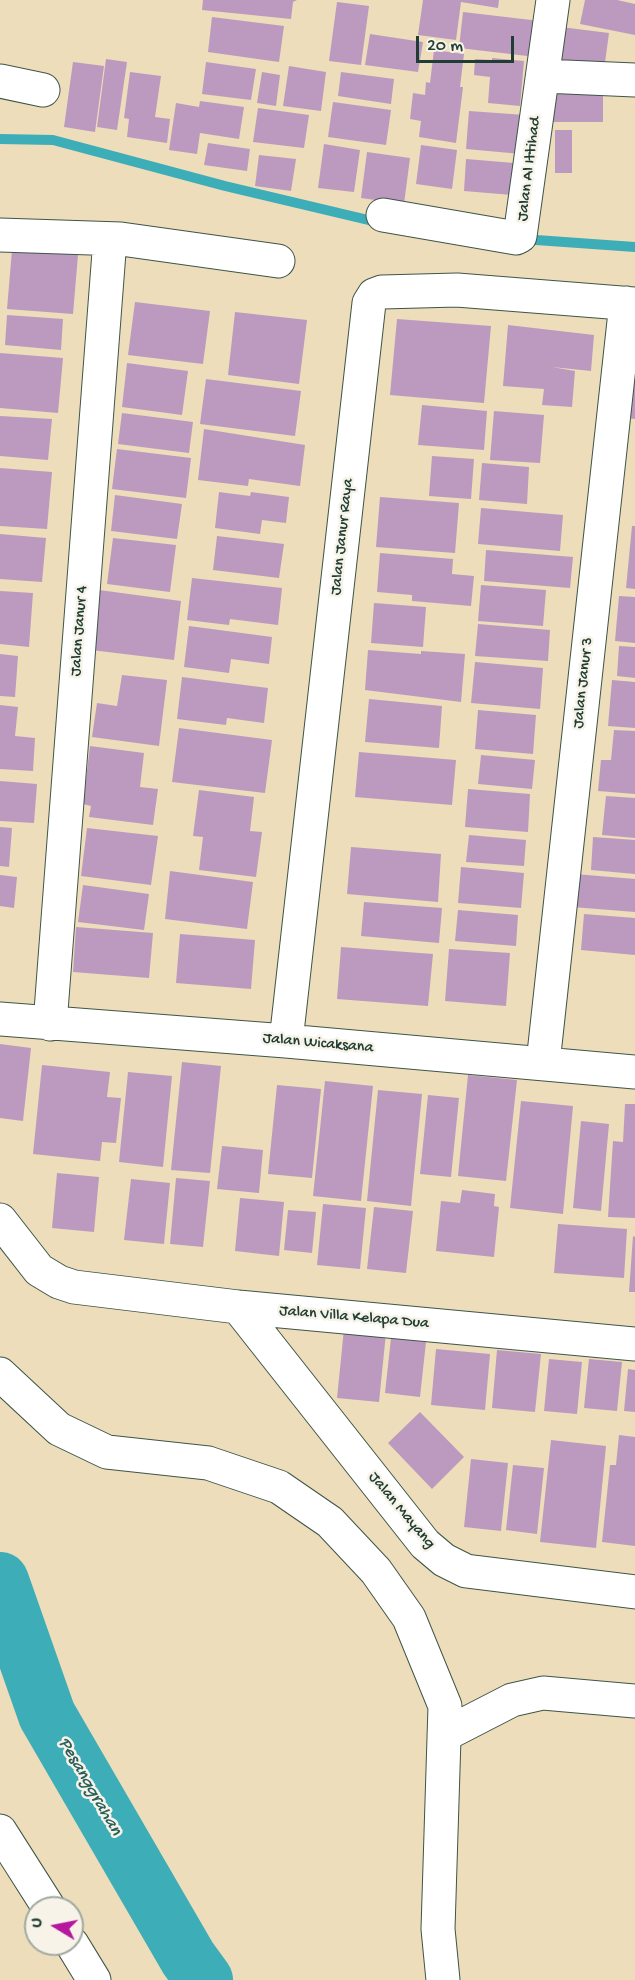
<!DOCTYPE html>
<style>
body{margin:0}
#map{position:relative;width:635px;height:1980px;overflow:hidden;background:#edddba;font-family:"Gochi Hand",sans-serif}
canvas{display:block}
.north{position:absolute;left:24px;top:1896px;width:60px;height:60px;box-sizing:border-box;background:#f7f3e8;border:2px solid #a1aaa0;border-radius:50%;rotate:280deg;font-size:16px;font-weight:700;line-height:24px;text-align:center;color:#1f3d34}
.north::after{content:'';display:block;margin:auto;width:21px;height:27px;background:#b5179e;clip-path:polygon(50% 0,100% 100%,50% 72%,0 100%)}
.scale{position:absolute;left:416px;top:36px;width:98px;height:27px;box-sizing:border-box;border:3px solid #1f3d34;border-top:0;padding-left:8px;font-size:18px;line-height:21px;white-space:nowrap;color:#1f3d34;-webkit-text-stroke:4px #f7f3e8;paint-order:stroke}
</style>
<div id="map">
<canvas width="635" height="1980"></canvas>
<div class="north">U</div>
<div class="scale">20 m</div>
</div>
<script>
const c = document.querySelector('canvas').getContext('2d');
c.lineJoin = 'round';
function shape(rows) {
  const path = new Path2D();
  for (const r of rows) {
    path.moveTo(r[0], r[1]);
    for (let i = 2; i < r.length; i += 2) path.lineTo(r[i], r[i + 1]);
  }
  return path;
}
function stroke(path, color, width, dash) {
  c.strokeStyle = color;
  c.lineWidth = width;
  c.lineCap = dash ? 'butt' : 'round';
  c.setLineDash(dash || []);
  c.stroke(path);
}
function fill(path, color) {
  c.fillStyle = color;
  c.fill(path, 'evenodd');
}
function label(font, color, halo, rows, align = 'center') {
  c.font = font + ' "Gochi Hand",sans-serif';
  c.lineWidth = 5;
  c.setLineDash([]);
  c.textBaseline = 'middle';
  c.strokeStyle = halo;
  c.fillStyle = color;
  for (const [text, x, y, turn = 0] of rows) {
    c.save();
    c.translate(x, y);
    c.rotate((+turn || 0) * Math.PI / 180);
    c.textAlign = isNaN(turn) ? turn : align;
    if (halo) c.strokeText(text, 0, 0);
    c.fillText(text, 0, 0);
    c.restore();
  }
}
stroke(shape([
 [0,139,53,140,225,186,381,223],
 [522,239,635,247]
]), '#3dadb8', 10);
stroke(shape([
 [0,1581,47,1715,188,1958,204,1980]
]), '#3dadb8', 58);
fill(shape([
 [203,0,297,0,293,2,291,19,202,10],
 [423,0,499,0,498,8,461,2,456,40,418,35],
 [585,0,617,0,635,4,635,35,580,24],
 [337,2,369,6,361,65,329,61],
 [463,12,540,21,536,57,459,48],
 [212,17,284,26,279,62,208,52],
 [553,26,609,33,604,70,549,64],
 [370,34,423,42,418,72,365,65],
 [434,50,464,54,460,87,463,87,456,143,419,137,421,121,410,119,413,93,425,95,426,82,430,83],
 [492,58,524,61,520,106,488,103,490,77,474,75,475,59,492,60],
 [106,59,127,62,117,130,97,127],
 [73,62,104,66,95,132,64,127],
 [206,62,256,69,251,100,202,94],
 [289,66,326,72,321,111,283,106],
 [130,72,161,76,155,117,170,119,167,143,127,137,129,119,124,118],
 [262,72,280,75,276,106,257,103],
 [341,72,394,79,391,104,338,96],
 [551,84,603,84,603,122,551,122],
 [200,101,244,107,239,139,200,133,197,154,169,150,176,103,199,107],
 [333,102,391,110,386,145,328,137],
 [258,108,309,115,304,148,253,142],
 [469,111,525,115,521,154,466,149],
 [555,130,572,130,572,173,555,173],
 [208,143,250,149,247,171,204,165],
 [324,144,360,150,354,192,318,188],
 [421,145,457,150,452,189,416,184],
 [367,152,410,158,404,204,361,198],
 [259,155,296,159,291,191,255,186],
 [466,159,526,164,524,196,464,191],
 [12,250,78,255,73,314,7,309],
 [135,302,210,311,203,364,128,355],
 [235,312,307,320,299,384,228,375],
 [7,315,63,319,61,350,5,345],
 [397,319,491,326,484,403,390,395],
 [508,325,594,335,591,371,552,367,575,371,572,407,542,405,544,389,503,386],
 [0,353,63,358,58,413,0,408],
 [127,363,188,371,182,415,122,407],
 [635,364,635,419,627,418],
 [206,379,301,391,295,436,200,424],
 [422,405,487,411,484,450,418,445],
 [494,411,544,415,540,463,490,460],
 [122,413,193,422,189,453,118,444],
 [0,416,52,419,48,460,0,456],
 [204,429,305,445,300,486,249,479,248,486,198,480],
 [117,449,191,458,186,498,112,489],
 [432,456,474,459,471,499,429,496],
 [482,463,529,467,527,504,479,500],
 [0,468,52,472,47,529,0,526],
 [219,492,250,496,251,492,289,497,286,523,262,520,260,534,215,528],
 [115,495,182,504,177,539,111,531],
 [380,497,459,503,455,553,376,547],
 [481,508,563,515,560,551,478,544],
 [632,526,635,526,635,589,626,588],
 [0,534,46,538,42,582,0,579],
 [217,536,284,544,279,578,213,570],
 [113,538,176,545,170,592,107,584],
 [486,550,573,557,570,588,484,581],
 [380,553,453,559,452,574,474,576,471,606,412,601,412,595,377,592],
 [192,578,282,588,278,625,230,619,229,625,187,620],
 [481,585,546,590,543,626,478,621],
 [99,590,181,601,174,660,91,650],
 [0,591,33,593,29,647,0,644],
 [619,596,635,597,635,643,615,641],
 [374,603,426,607,423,647,371,643],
 [478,624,550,630,548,661,475,656],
 [189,626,272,637,269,664,231,659,229,673,184,667],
 [619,646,635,647,635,678,617,676],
 [368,650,421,654,421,651,465,654,461,702,365,690],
 [0,654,18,656,15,697,0,696],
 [475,662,543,668,540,709,471,703],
 [122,675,167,680,159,746,92,737,97,703,117,706],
 [182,677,268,688,264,723,227,718,226,725,177,719],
 [612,680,635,682,635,728,608,726],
 [369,699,442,706,439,748,365,742],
 [0,705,18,707,15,736,35,738,33,771,0,769],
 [478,710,536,715,533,754,475,749],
 [179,728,272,740,265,793,172,782],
 [614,730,635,731,635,794,598,791,601,760,611,760],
 [90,746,144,753,140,787,158,789,153,825,89,817,91,806,83,804],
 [359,752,456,760,452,805,355,797],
 [481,755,535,760,532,789,478,784],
 [0,781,37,784,34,823,0,821],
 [468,789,530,794,528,832,465,827],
 [199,790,254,797,250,831,262,832,256,877,199,870,203,837,193,836],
 [606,796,635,798,635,838,602,835],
 [0,827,12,828,9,867,0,866],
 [87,828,158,836,151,885,81,876],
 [469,835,526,840,524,866,466,862],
 [593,837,635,840,635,874,591,870],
 [351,847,441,854,438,902,347,894],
 [461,867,524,873,521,908,458,903],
 [170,871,253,882,247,929,165,919],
 [575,874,635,879,635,912,572,907],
 [0,875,17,877,14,908,0,906],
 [83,885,149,894,144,930,78,922],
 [364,902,442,908,439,943,361,936],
 [458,910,518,915,516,946,455,941],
 [584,914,635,918,635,955,581,950],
 [76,927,153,933,149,978,73,972],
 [180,934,255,940,251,989,176,983],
 [341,947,433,954,428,1006,337,999],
 [449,949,510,953,506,1006,445,1001],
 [0,1044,31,1048,23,1121,0,1118],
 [182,1062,221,1066,210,1173,171,1170],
 [42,1065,110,1072,107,1097,121,1098,116,1143,102,1142,100,1161,33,1154],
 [128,1072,172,1076,163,1167,119,1162],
 [468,1075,517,1080,506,1181,458,1176],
 [325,1081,373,1086,361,1201,313,1196],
 [277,1085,321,1089,312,1178,268,1174],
 [378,1090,422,1094,411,1206,367,1201],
 [428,1095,459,1098,451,1177,420,1174],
 [521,1101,573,1106,563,1214,510,1208],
 [625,1104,635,1104,635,1218,608,1217,613,1141,623,1142],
 [581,1121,609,1124,601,1211,573,1208],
 [222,1146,263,1150,259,1193,217,1189],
 [57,1173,99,1177,94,1232,52,1228],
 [176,1178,210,1181,203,1247,170,1244],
 [131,1179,170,1183,164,1244,124,1240],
 [462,1190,495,1194,494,1206,499,1207,494,1257,436,1251,441,1201,460,1203],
 [240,1198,284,1202,279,1256,235,1251],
 [323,1204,366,1208,360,1269,317,1265],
 [374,1207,413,1211,406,1273,367,1269],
 [288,1210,316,1212,312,1253,284,1250],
 [558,1224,627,1229,624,1278,554,1273],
 [633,1236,635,1237,635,1292,629,1292],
 [344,1329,386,1333,379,1402,337,1398],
 [391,1338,426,1342,420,1397,385,1393],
 [436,1349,490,1354,485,1410,431,1405],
 [497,1350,541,1354,535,1412,492,1408],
 [549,1359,582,1362,577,1414,544,1411],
 [589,1359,622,1362,617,1411,584,1408],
 [628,1369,635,1370,635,1412,624,1411],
 [420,1412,464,1457,432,1489,388,1443],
 [619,1435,635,1437,635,1546,602,1542,610,1465,616,1465],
 [551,1440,606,1446,596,1548,540,1542],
 [471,1459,508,1463,501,1531,464,1527],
 [513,1465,544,1468,537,1534,506,1530]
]), '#bc9abf');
const minor = shape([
 [543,76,635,80],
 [0,81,43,90],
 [383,215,516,238,520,236,553,0],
 [0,235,121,239,278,261],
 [0,1019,286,1041,635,1072],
 [50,1024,110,239],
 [286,1041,369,303,374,295,382,292,457,290,635,304],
 [543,1063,626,303],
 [0,1220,39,1270,59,1282,74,1287,238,1307,635,1344],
 [238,1307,425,1544,444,1560,466,1571,635,1592],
 [0,1374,59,1429,107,1452,208,1463,279,1487,330,1522,376,1571,409,1618,445,1706,438,1929,443,1980],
 [444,1735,512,1700,543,1693,635,1701],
 [0,1831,49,1908],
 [72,1944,94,1980]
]);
stroke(minor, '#3e5548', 35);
stroke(minor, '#fff', 33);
label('16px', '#1f3d34', '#f7f3e8', [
 ["Jalan Al Ittihad",530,169,-83],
 ["Jalan Janur Raya",343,537,-84],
 ["Jalan Janur 4",80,631,-86],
 ["Jalan Janur 3",584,683,-84],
 ["Jalan Wicaksana",318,1044,5],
 ["Jalan Villa Kelapa Dua",354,1318,5],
 ["Jalan Mayang",401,1511,50]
]);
label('italic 18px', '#285f5c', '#f7f3e8', [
 ["Pesanggrahan",89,1787,60]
]);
</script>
